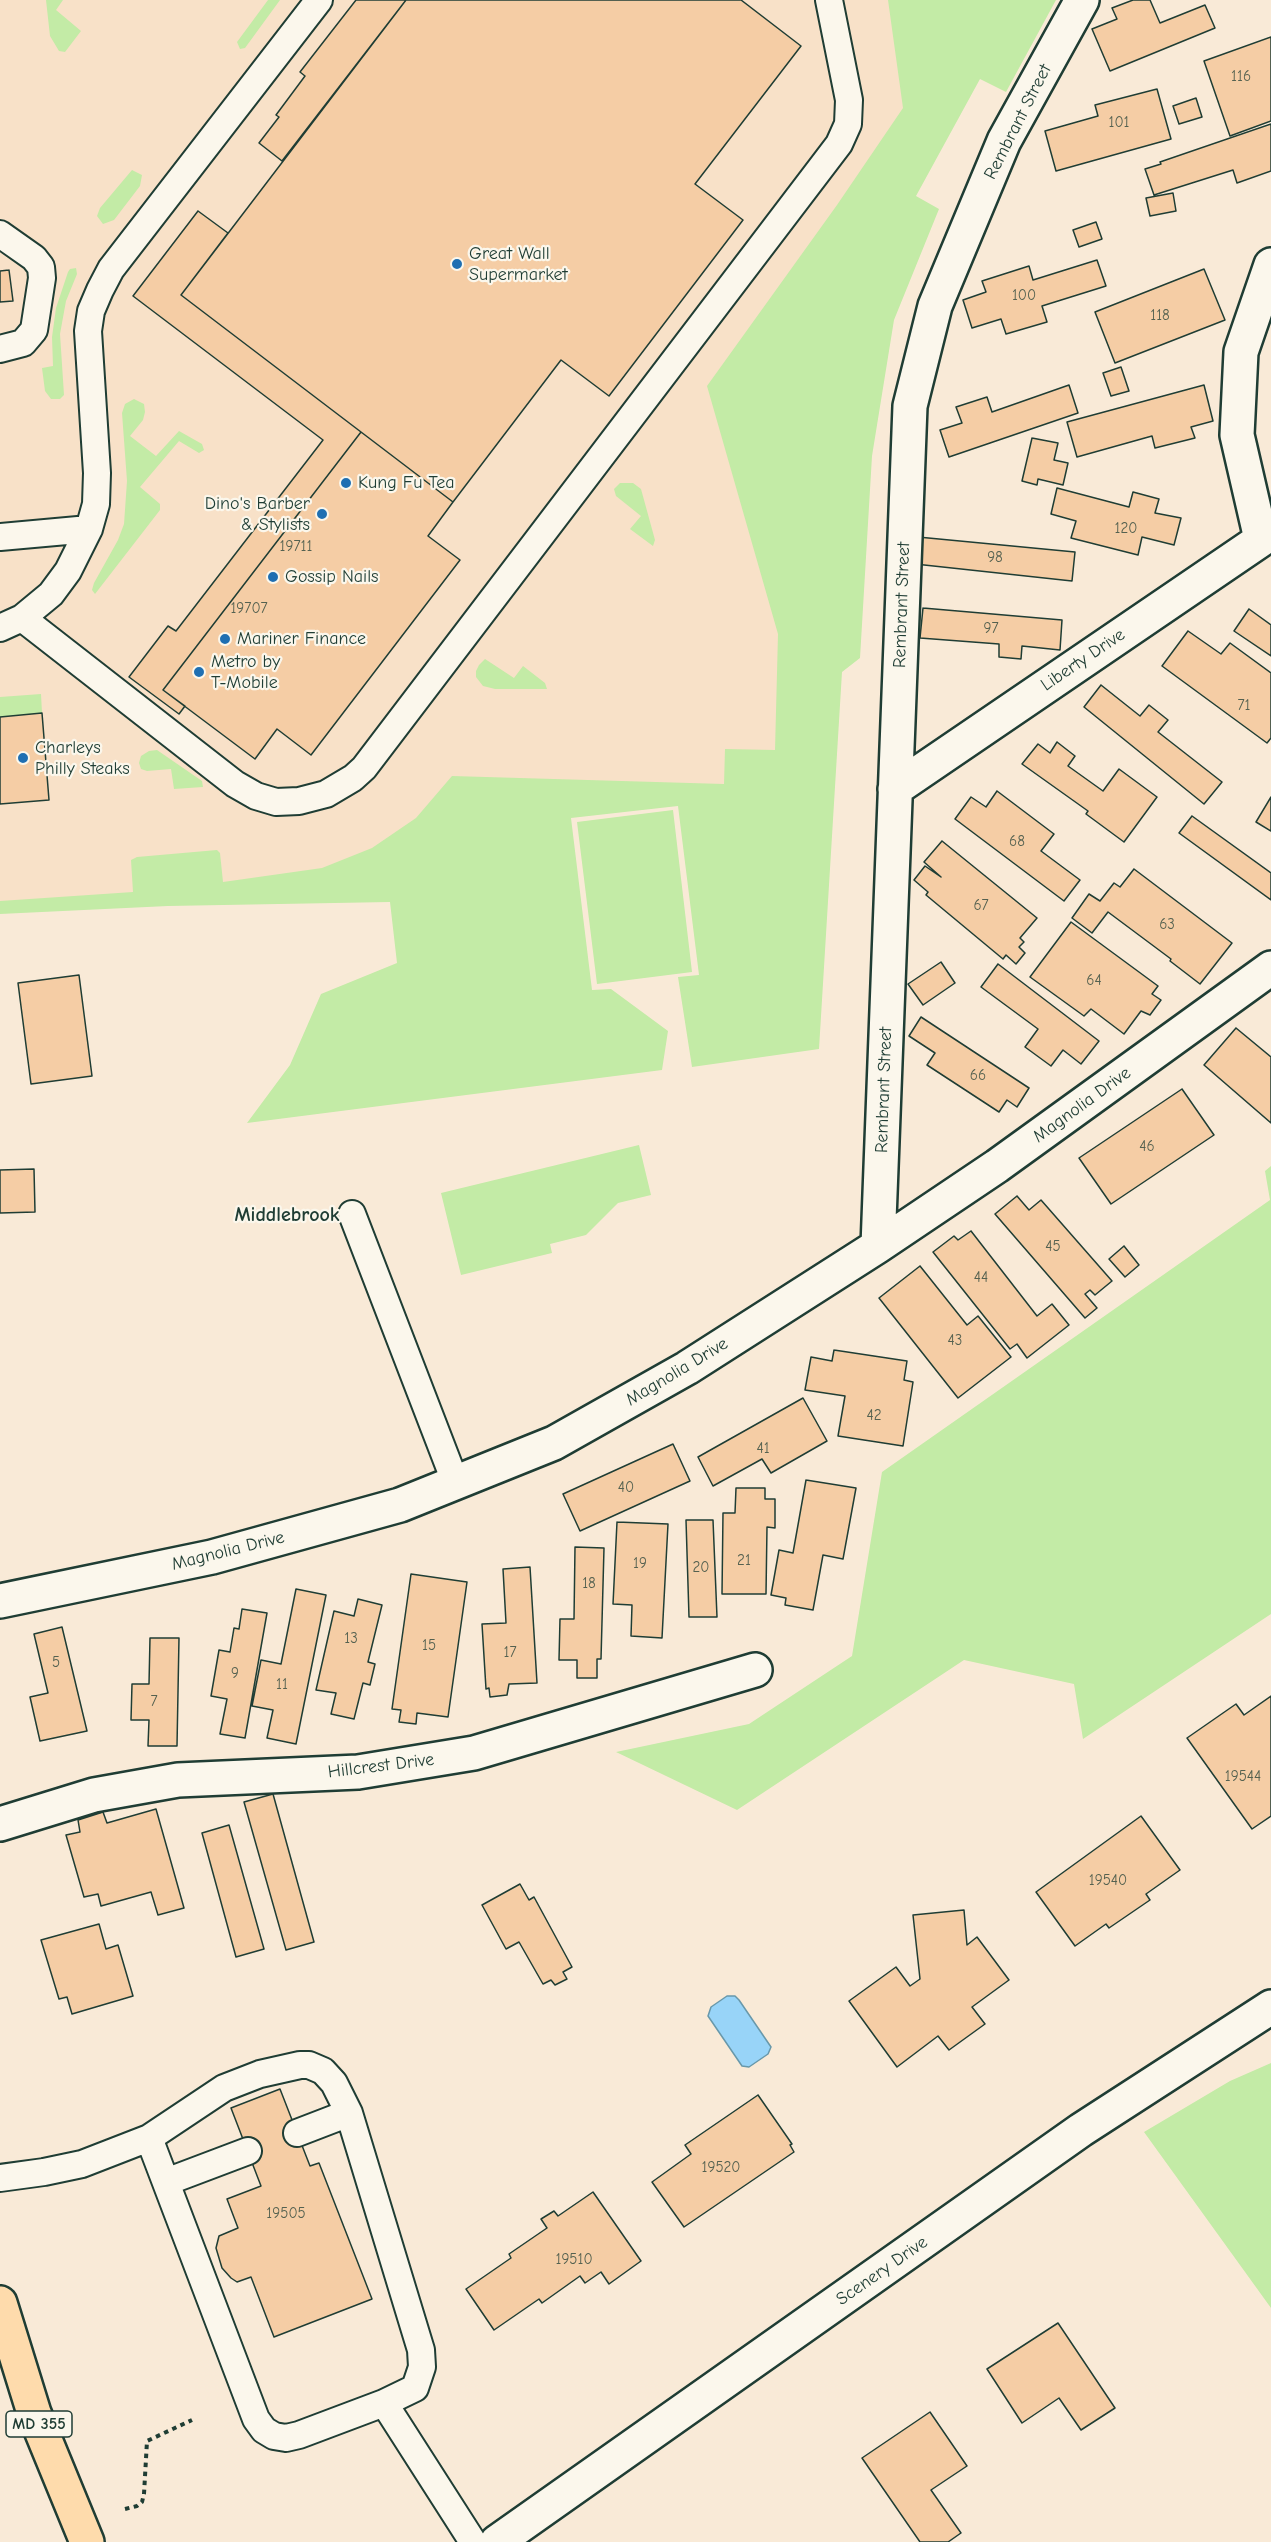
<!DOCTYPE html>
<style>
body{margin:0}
canvas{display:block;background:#f9ead7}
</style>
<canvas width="1271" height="2542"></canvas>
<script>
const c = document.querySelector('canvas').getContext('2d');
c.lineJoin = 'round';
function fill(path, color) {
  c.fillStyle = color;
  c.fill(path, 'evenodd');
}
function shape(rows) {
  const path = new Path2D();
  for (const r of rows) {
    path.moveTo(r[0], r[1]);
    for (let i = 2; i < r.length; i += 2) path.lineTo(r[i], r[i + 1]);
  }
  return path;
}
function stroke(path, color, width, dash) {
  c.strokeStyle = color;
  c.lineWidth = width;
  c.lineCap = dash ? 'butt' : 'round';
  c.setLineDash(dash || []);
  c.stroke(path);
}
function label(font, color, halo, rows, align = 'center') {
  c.font = font + ' "Comic Neue",sans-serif';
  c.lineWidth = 4.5;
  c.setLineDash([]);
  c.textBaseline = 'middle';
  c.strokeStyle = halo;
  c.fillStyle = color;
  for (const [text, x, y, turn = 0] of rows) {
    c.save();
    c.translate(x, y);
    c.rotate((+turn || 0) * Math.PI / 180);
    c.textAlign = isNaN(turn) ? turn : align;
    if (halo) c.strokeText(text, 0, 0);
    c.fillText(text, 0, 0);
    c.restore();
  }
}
fill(shape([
 [0,0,994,0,797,343,798,787,472,779,419,868,0,905]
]), '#f8e1c8');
fill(shape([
 [46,0,63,0,56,10,81,31,65,52,59,51,50,36],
 [268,0,280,0,245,48,240,49,237,42],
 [888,0,1056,0,1006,92,980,79,916,196,939,209,894,320,872,456,860,658,842,672,819,1049,692,1067,678,977,699,975,678,806,571,818,592,990,611,989,668,1031,662,1070,247,1123,290,1065,321,994,397,963,390,902,168,906,0,914,0,901,133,892,131,860,137,857,217,850,220,853,223,882,322,868,372,848,416,818,452,776,724,784,725,749,775,750,778,634,707,386,837,205,903,108],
 [132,170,142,175,140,186,114,220,103,224,97,216,100,208],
 [76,268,77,274,66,301,60,334,64,395,60,399,51,399,45,391,42,368,53,366,52,337,56,308,68,272,70,269],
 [134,399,144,404,145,412,143,420,130,436,156,456,179,431,202,444,204,450,199,453,179,441,140,487,160,504,160,510,95,594,92,590,94,583,118,540,124,524,127,481,122,413,125,404],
 [620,483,633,483,641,489,655,540,653,546,630,529,641,516,616,496,614,489],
 [485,659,514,678,523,666,545,683,547,689,495,689,483,686,476,677,476,671,479,665],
 [41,694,42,713,0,717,0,697],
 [157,750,202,781,203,787,174,789,171,769,147,771,141,769,139,763,141,756,149,751],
 [673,810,692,972,597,984,577,822],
 [639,1145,651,1195,618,1203,586,1235,550,1244,552,1253,461,1275,441,1193],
 [1271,1166,1271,1614,1083,1739,1074,1684,964,1660,737,1810,616,1752,749,1724,852,1656,882,1472,1270,1200,1265,1171],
 [1271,2063,1271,2308,1144,2132,1230,2081]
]), '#c3eba6');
const water = shape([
 [727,1996,735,1996,739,2000,771,2047,768,2054,749,2067,742,2066,708,2016,711,2007,727,1996]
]);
fill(water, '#98d4f8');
stroke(water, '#6898aa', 1.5);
const building = shape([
 [356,0,406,0,282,161,259,143,279,117,276,115,305,76,300,72,356,0],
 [406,0,741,0,801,46,695,184,743,220,609,396,561,360,453,502,181,295,406,0],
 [1133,0,1150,0,1160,23,1205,5,1215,28,1110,71,1092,29,1117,19,1112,8,1133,0],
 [1271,37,1271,121,1230,136,1204,61,1271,37],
 [1157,89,1171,139,1056,171,1045,131,1098,116,1095,105,1157,89],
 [1196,98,1202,117,1179,124,1173,106,1196,98],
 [1271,124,1271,171,1237,183,1233,170,1154,195,1145,169,1161,164,1160,162,1271,124],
 [1173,193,1176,211,1150,216,1146,198,1173,193],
 [198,211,228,233,181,295,361,432,163,690,185,706,179,714,129,677,168,626,176,631,323,440,133,296,198,211],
 [1096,222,1102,239,1079,247,1073,230,1096,222],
 [1097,260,1106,286,1042,306,1047,322,1006,334,1001,319,972,328,963,300,986,292,982,281,1029,266,1033,280,1097,260],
 [1204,269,1225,320,1115,363,1095,312,1204,269],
 [9,270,13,301,0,302,0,271,9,270],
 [1121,367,1129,391,1111,396,1103,373,1121,367],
 [1069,385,1078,413,949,457,940,430,962,423,956,407,987,397,992,412,1069,385],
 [1204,385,1213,421,1191,427,1195,438,1155,448,1152,436,1077,457,1067,422,1204,385],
 [361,432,453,502,428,536,460,560,311,755,277,729,255,759,163,690,361,432],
 [1032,438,1058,443,1054,460,1068,463,1063,485,1038,479,1037,485,1022,481,1032,438],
 [1057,488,1129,507,1133,492,1159,499,1155,513,1181,518,1174,545,1142,537,1138,555,1071,538,1076,521,1051,514,1057,488],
 [918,537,1075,552,1072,581,915,564,918,537],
 [923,608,1062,620,1060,650,1022,646,1021,659,999,657,999,644,920,638,923,608],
 [1249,609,1271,625,1271,656,1234,631,1249,609],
 [1188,631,1221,654,1230,643,1271,673,1271,738,1267,743,1162,666,1188,631],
 [1101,685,1140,716,1149,705,1168,720,1158,732,1222,782,1204,804,1084,707,1101,685],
 [42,713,49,800,0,804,0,717,42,713],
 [1057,742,1075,756,1068,766,1103,791,1119,769,1157,797,1124,842,1086,814,1088,811,1022,764,1038,744,1050,753,1057,742],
 [997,791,1054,834,1041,851,1080,880,1064,901,955,819,971,797,986,807,997,791],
 [1271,797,1271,831,1256,822,1271,797],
 [1192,816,1271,873,1271,900,1179,833,1192,816],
 [942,841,1037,918,1020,938,1024,942,1019,947,1025,953,1016,964,1006,955,1003,959,926,895,928,892,914,880,925,866,941,877,924,862,942,841],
 [1134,869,1232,943,1200,984,1170,961,1171,959,1108,912,1092,933,1072,918,1089,894,1100,901,1114,883,1120,887,1134,869],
 [1071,922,1158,986,1152,994,1161,1000,1150,1015,1141,1011,1124,1034,1091,1009,1084,1016,1030,977,1071,922],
 [941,962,955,983,923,1005,908,984,941,962],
 [998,964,1099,1041,1081,1064,1063,1050,1051,1066,1025,1047,1038,1029,981,987,998,964],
 [79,975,92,1076,31,1084,18,983,79,975],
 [921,1017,1029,1088,1017,1107,1007,1100,999,1112,927,1065,935,1053,909,1036,921,1017],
 [1236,1028,1271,1057,1271,1123,1204,1065,1236,1028],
 [1182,1089,1214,1135,1111,1204,1079,1158,1182,1089],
 [34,1169,35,1212,0,1213,0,1170,34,1169],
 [1017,1196,1029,1210,1041,1200,1112,1281,1095,1295,1090,1290,1085,1294,1097,1308,1085,1318,995,1214,1017,1196],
 [971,1231,1037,1316,1052,1304,1069,1325,1027,1358,1017,1344,1010,1349,933,1252,954,1236,958,1240,971,1231],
 [1124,1246,1139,1265,1125,1277,1109,1259,1124,1246],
 [920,1266,967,1325,978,1316,1011,1357,958,1398,879,1298,920,1266],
 [834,1350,907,1361,904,1380,913,1382,903,1446,838,1436,845,1396,805,1390,811,1357,832,1361,834,1350],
 [803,1398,827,1441,771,1473,762,1459,713,1486,698,1457,803,1398],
 [673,1444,690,1481,580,1531,563,1494,673,1444],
 [806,1480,856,1488,843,1559,823,1555,813,1610,785,1605,786,1598,771,1595,779,1550,793,1553,806,1480],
 [736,1488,765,1488,765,1499,775,1499,775,1528,767,1527,766,1594,722,1594,723,1513,735,1513,736,1488],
 [686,1520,713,1520,717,1617,689,1617,686,1520],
 [617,1522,668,1524,662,1638,631,1636,632,1605,613,1604,617,1522],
 [575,1547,604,1548,601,1659,597,1659,597,1678,577,1678,577,1660,559,1660,560,1619,574,1619,575,1547],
 [530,1567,537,1683,509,1684,507,1695,490,1697,489,1688,486,1689,482,1624,506,1623,503,1569,530,1567],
 [411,1574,467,1582,448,1717,417,1713,416,1724,399,1722,401,1710,392,1709,411,1574],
 [296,1589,326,1595,296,1744,267,1738,273,1710,252,1706,261,1660,281,1664,296,1589],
 [358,1599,382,1605,368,1662,375,1664,370,1685,363,1683,354,1719,331,1714,336,1693,316,1690,334,1611,354,1616,358,1599],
 [242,1609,267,1613,245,1738,220,1734,227,1699,211,1696,219,1650,230,1652,234,1628,239,1629,242,1609],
 [62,1627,87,1731,40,1741,30,1697,48,1693,34,1634,62,1627],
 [150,1638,179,1638,177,1746,148,1746,149,1720,131,1720,132,1684,149,1684,150,1638],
 [1271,1696,1271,1816,1252,1829,1187,1738,1236,1704,1244,1715,1271,1696],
 [273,1794,314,1942,286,1950,244,1802,273,1794],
 [156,1809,184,1908,158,1915,151,1892,101,1906,98,1894,84,1897,66,1835,80,1832,78,1820,103,1812,107,1823,156,1809],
 [1141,1816,1180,1870,1146,1894,1150,1900,1109,1928,1106,1924,1075,1946,1036,1892,1141,1816],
 [229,1825,264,1949,236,1957,202,1833,229,1825],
 [520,1884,529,1900,534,1897,572,1967,563,1972,567,1979,555,1985,551,1980,543,1984,519,1942,506,1949,482,1905,520,1884],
 [964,1910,967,1945,977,1937,1009,1980,972,2007,985,2024,949,2050,938,2036,897,2067,849,2001,896,1967,910,1986,920,1979,913,1915,964,1910],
 [99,1924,106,1949,118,1945,133,1996,72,2014,67,1997,59,1999,41,1940,99,1924],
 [280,2089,310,2166,319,2163,372,2299,274,2337,251,2277,237,2282,231,2278,222,2268,216,2248,219,2236,238,2228,227,2199,261,2186,231,2108,280,2089],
 [758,2095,792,2144,790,2145,794,2152,684,2227,652,2182,691,2154,685,2145,758,2095],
 [593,2192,641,2261,609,2284,601,2272,585,2283,580,2276,542,2303,539,2299,494,2330,466,2289,511,2258,509,2254,547,2228,541,2219,554,2211,558,2216,593,2192],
 [1058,2323,1115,2408,1081,2430,1059,2398,1022,2423,987,2369,1058,2323],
 [930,2412,967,2466,931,2490,961,2533,948,2542,920,2542,862,2458,930,2412]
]);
fill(building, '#f5cda5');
stroke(building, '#1f3d34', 1.5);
const lane = shape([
 [0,234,34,258,41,267,42,278,34,330,23,343,0,349],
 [0,537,89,529],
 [22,618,235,784,256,796,276,802,299,801,326,794,353,778,364,768,839,144,848,124,849,100,829,0],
 [0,628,22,618,51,594,68,571,89,529,96,504,97,473,88,331,91,311,100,290,111,269,319,0],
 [352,1214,456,1484],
 [297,2133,349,2113],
 [149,2138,256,2419,264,2430,274,2436,286,2438,299,2435,384,2403],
 [0,2178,44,2172,82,2164,149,2138,224,2088,260,2074,300,2065,309,2065,323,2071,334,2083,349,2113,421,2350,422,2367,415,2388,384,2403,473,2542],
 [166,2182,248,2151]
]);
const street = shape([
 [1261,539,1237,435,1241,352,1271,265],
 [895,789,1271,533],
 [878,1246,910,406,935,306,1004,141,1082,0],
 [0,1601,212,1557,400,1505,554,1443,687,1368,878,1246,997,1166,1271,968],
 [0,1824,94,1795,178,1780,358,1772,474,1753,755,1670]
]);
const secondary = shape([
 [497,2542,1081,2130,1271,2007]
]);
const primary = shape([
 [0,2303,34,2413,87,2542]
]);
stroke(lane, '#1f3d34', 30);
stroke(street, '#1f3d34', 38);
stroke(secondary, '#1f3d34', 38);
stroke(primary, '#1f3d34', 38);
stroke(shape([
 [125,2509,137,2506,142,2502,144,2494,147,2441,192,2420]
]), '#1f3d34', 4, [4.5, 4.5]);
stroke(lane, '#fbf7ec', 26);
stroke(street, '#fbf7ec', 33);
stroke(secondary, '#fbf7ec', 33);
stroke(primary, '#fedbac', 33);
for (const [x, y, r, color] of [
 [457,264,6,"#1f6fb2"],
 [346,483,6,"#1f6fb2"],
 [322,514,6,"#1f6fb2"],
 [273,577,6,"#1f6fb2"],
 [225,639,6,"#1f6fb2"],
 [199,672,6,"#1f6fb2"],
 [23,758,6,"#1f6fb2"]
]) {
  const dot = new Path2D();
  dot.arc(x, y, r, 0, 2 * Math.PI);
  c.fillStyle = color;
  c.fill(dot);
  stroke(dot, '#fbf7ec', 2);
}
label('15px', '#546150', null, [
 ["116",1241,77],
 ["101",1119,123],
 ["100",1024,296],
 ["118",1160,316],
 ["120",1126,529],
 ["19711",296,547],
 ["98",995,558],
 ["19707",249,609],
 ["97",991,629],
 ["71",1244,706],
 ["68",1017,842],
 ["67",981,906],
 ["63",1167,925],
 ["64",1094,981],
 ["66",978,1076],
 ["46",1147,1147],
 ["45",1053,1247],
 ["44",981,1278],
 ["43",955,1341],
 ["42",874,1416],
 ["41",763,1449],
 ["40",626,1488],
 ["21",744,1561],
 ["19",640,1564],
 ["20",701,1568],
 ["18",589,1584],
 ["13",351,1639],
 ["15",429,1646],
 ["17",510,1653],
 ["5",56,1663],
 ["9",235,1674],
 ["11",282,1685],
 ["7",154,1702],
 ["19544",1243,1777],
 ["19540",1108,1881],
 ["19520",721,2168],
 ["19505",286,2214],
 ["19510",574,2260]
]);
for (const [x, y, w] of [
 [39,2424,66]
]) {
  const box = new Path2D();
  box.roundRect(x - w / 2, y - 13, w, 26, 4.5);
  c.fillStyle = '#fbf7ec';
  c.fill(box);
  stroke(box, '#1f3d34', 1.5);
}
label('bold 16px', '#1f3d34', null, [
 ["MD 355",39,2424]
]);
label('18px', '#1f3d34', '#fbf7ec', [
 ["Rembrant Street",1018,122,-63],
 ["Rembrant Street",902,605,-88],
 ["Liberty Drive",1083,660,-34],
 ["Rembrant Street",884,1090,-88],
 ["Magnolia Drive",1082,1105,-36],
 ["Magnolia Drive",677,1372,-31],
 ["Magnolia Drive",228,1551,-14],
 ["Hillcrest Drive",381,1766,-7],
 ["Scenery Drive",882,2271,-35]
]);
label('18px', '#1f3d34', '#fbf7ec', [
 ["Great Wall",469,254],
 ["Supermarket",469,275],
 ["Kung Fu Tea",358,483],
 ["Dino's Barber",310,504,"right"],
 ["& Stylists",310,525,"right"],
 ["Gossip Nails",285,577],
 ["Mariner Finance",237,639],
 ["Metro by",211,662],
 ["T-Mobile",211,683],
 ["Charleys",35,748],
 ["Philly Steaks",35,769]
], 'left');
label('bold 20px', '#1f3d34', '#fbf7ec', [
 ["Middlebrook",287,1215]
]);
</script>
